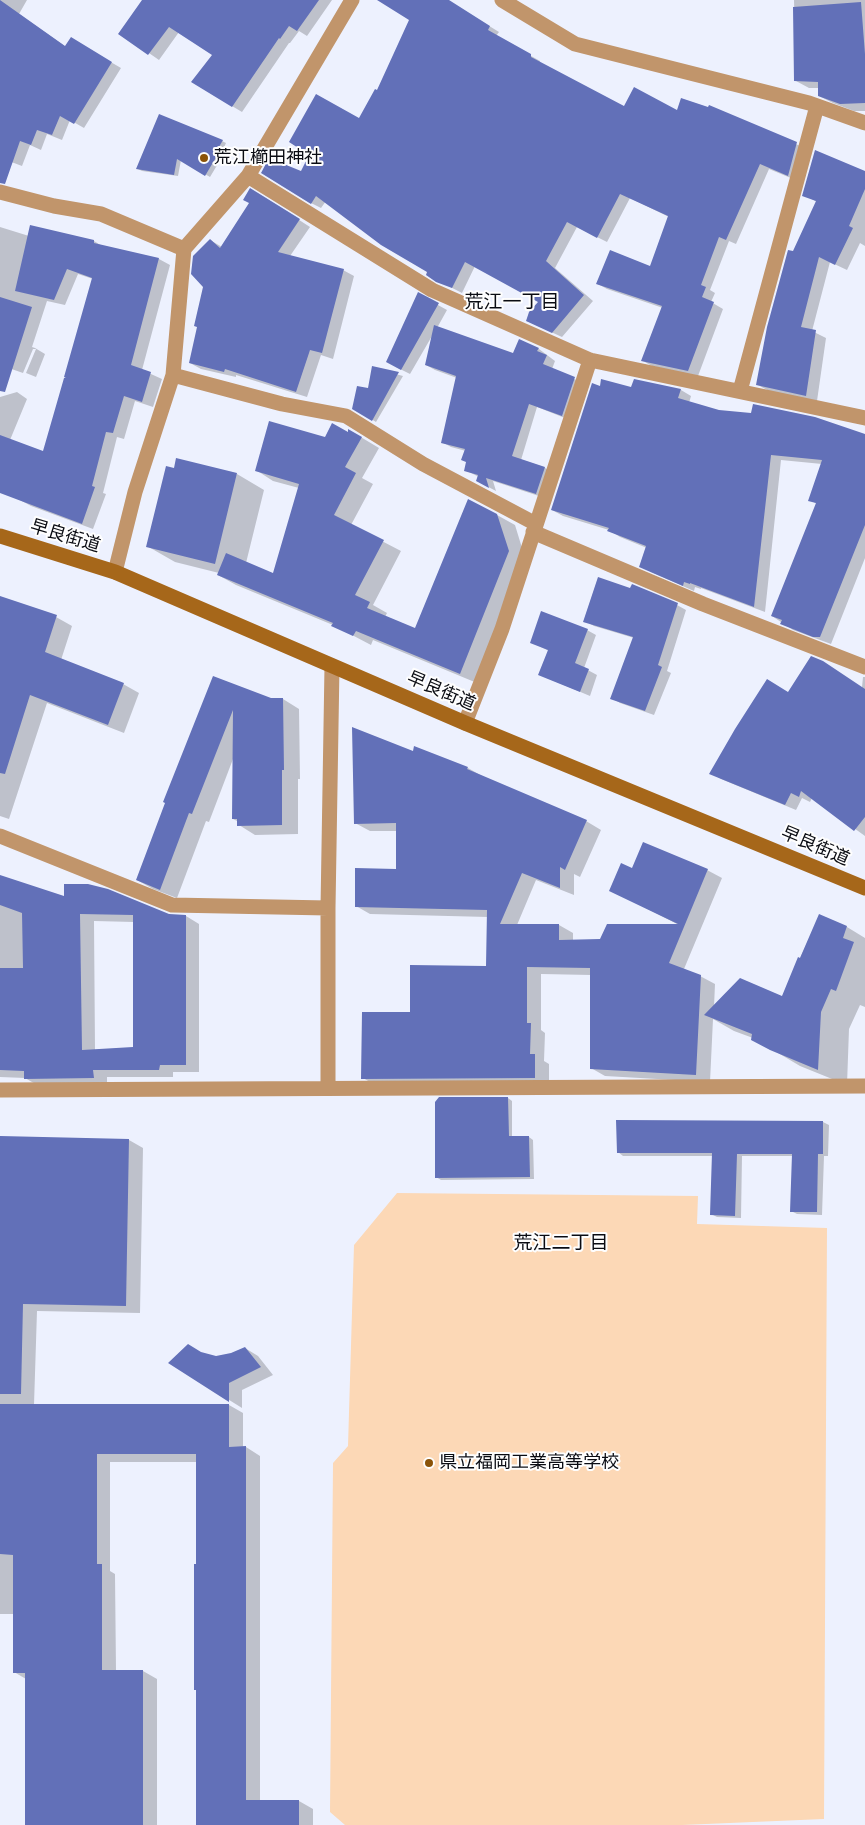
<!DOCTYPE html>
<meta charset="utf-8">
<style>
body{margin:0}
canvas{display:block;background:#edf1fe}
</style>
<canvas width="865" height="1825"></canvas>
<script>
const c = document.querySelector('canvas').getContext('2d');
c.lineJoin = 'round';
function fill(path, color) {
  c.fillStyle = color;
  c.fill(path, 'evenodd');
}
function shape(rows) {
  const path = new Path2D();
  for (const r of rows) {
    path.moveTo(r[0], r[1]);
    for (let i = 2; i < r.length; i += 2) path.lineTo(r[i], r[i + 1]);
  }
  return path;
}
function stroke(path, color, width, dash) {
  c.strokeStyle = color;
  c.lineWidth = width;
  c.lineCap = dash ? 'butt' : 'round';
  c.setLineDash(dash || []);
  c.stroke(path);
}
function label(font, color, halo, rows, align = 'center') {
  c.font = font + ' "Sofia Sans Condensed","Noto Sans JP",sans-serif';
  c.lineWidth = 4;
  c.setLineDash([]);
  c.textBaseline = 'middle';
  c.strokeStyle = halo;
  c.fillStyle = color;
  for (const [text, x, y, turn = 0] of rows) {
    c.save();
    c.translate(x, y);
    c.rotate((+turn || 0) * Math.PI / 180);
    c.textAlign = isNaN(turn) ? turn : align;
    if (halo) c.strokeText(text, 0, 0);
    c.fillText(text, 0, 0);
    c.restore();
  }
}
fill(shape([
 [397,1193,698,1196,697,1224,827,1228,824,1819,682,1825,345,1825,330,1812,333,1463,348,1446,354,1245]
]), '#fcd8b6');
fill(shape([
 [0,0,27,0,19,14,66,47,71,39,121,68,84,128,70,120,62,140,47,134,41,150,30,145,22,166,6,160,0,171],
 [143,0,332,0,307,36,299,31,290,43,289,43,242,112,192,82,213,55,179,32,159,60,120,33],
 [394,0,447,0,499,32,496,36,540,61,540,63,624,108,678,111,709,109,710,106,807,149,798,181,769,169,736,244,729,241,710,290,715,293,711,302,723,309,698,376,652,366,643,361,663,308,607,289,598,284,651,267,669,217,630,198,607,242,577,227,555,268,593,301,562,337,527,321,540,302,475,266,462,293,427,275,429,271,326,201,321,208,311,203,302,172,360,119,377,91,411,20],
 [794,0,865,0,865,111,854,111,833,103,819,96,819,88,809,88,796,81],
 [222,141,226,143,220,156,222,157,210,177,181,160,178,176,142,171,138,169],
 [865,172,865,246,860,243,847,270,830,262,812,331,826,338,817,401,769,391,758,385,793,253,817,202,804,195],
 [262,196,310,227,290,256,343,270,354,276,333,359,321,355,307,397,236,375,236,377,201,369,190,363,198,327,210,240,222,247],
 [0,227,29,236,94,241,102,246,159,259,170,265,142,370,162,379,153,407,135,401,124,439,117,437,103,493,106,494,93,529,31,506,0,489,0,397,17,392,27,399,10,440,44,453,93,279,78,274,65,305,47,301,32,347,35,348,45,354,36,377,26,373,36,349,33,349,23,373,0,365],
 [418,294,447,310,437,328,514,355,520,340,539,349,555,361,552,369,583,383,570,420,537,407,521,460,545,468,553,473,545,498,493,481,496,491,477,481,479,477,465,470,468,462,466,451,451,447,442,442,457,378,435,370,426,365,432,336,410,374,396,367],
 [373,368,403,376,376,422,354,408,369,389],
 [635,380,681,390,691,396,689,403,718,412,865,435,865,558,831,644,793,630,772,616,817,504,810,500,822,464,781,460,765,612,701,588,701,589,695,587,694,591,651,572,640,566,647,548,620,537,609,530,563,516,552,510,601,388,632,389],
 [349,430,379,448,362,478,373,484,351,525,401,551,373,605,387,613,385,617,416,630,497,515,515,525,526,561,477,683,373,640,371,645,333,625,236,585,218,575,219,573,175,562,147,546,237,474,264,490,246,563,274,575,299,488,273,481,256,470,325,438,349,434],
 [0,598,56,617,72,626,61,660,123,684,139,693,124,733,47,703,9,819,0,816],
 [677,605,686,610,667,671,671,673,654,715,620,703,612,698,634,638,594,626,585,621],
 [587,630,596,635,584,668,597,675,590,696,540,675,549,651,531,642],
 [214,677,271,699,283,699,299,709,300,779,298,779,298,834,255,835,239,825,239,822,233,819,233,759,209,822,206,821,177,898,153,889,137,880],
 [863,677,865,677,865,836,812,798,810,802,802,798,796,810,721,779,711,773,788,693,862,687],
 [415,747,468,768,482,776,586,821,601,830,580,877,574,874,574,895,536,880,517,925,559,925,573,933,573,941,601,941,681,926,610,890,633,869,707,870,722,878,684,969,700,976,715,984,714,1007,782,997,820,915,847,927,865,938,865,1007,860,1005,849,1029,847,1085,800,1066,753,1038,734,1031,713,1019,710,1082,605,1076,591,1068,591,975,541,974,541,1030,545,1033,544,1061,549,1064,549,1086,377,1086,363,1078,411,1014,487,967,488,917,370,914,356,906,398,870,397,831,370,831,355,823,414,753],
 [0,880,65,898,168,915,186,916,199,924,199,1072,173,1072,173,1077,107,1077,107,1085,39,1086,25,1078,0,1077],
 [94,921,134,922,134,1048,95,1050],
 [508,1098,512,1101,512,1138,529,1137,533,1140,534,1179,441,1180,436,1177],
 [823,1122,829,1125,828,1156,824,1156,822,1215,797,1214,791,1211,793,1156,742,1156,741,1218,717,1217,711,1214,713,1156,623,1156,618,1152],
 [0,1137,129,1140,143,1148,140,1313,37,1311,34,1405,229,1405,243,1413,243,1448,246,1447,260,1456,260,1801,299,1801,313,1809,313,1825,197,1825,197,1462,110,1462,110,1571,115,1574,116,1671,143,1671,157,1679,157,1825,83,1825,26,1679,14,1672,14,1614,0,1614],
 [245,1348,258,1356,273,1375,242,1390,242,1408,170,1363,232,1355]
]), '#0003');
fill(shape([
 [0,0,65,46,71,37,112,62,74,124,60,116,52,135,37,130,31,145,20,141,5,184,0,183],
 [142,0,319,0,297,31,289,26,280,39,279,38,232,107,191,82,212,55,169,27,148,55,118,34],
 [377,0,449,0,490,26,488,30,531,54,531,57,624,106,634,87,677,110,681,98,708,107,709,105,797,142,788,176,760,164,726,240,719,237,701,285,706,287,702,297,714,302,688,371,641,361,662,306,596,284,610,250,650,266,668,216,620,194,597,238,567,222,546,261,584,295,552,333,526,321,529,312,538,302,465,262,452,288,436,282,426,275,427,272,381,245,316,196,311,204,261,173,269,158,301,171,309,155,289,142,316,94,359,118,375,89,377,90,409,20],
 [861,2,865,54,865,103,840,104,818,96,818,82,794,81,793,7],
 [159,114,223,140,216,152,218,154,205,176,177,159,174,175,136,169],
 [815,150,865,171,865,189,849,226,853,228,835,265,819,257,801,327,816,330,806,396,756,385,767,327,788,250,793,251,816,201,802,196],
 [250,188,300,219,278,252,344,269,322,353,310,350,296,392,225,369,224,372,189,363,197,327,194,326,203,287,191,274,193,256,210,239,220,248,249,203,243,200],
 [30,225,94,240,94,243,159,258,131,365,151,372,142,402,124,396,113,433,106,432,92,486,95,487,82,524,0,493,0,435,43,451,64,378,66,377,64,377,92,278,67,269,54,300,15,291],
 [418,292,439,303,401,370,386,362],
 [0,297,32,307,5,392,0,391],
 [434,325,513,353,519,339,539,348,537,351,547,355,543,364,575,377,562,416,529,404,512,456,545,467,536,494,486,478,489,488,476,481,478,475,464,471,466,462,461,460,465,449,441,443,456,376,425,365],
 [372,366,399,372,372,421,352,409,357,386,368,388],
 [601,379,631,387,634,379,681,389,678,398,719,410,751,413,753,404,815,417,865,434,865,525,820,637,813,637,780,624,782,620,771,616,816,503,808,501,822,460,771,455,754,607,690,583,690,584,684,582,683,586,639,567,646,546,607,531,609,528,551,510,592,383,600,386],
 [269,421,325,437,332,423,348,432,348,429,362,437,345,467,356,473,334,515,384,540,355,595,370,602,367,608,415,628,468,499,497,514,509,551,460,674,356,631,353,636,331,626,333,623,217,575,226,553,273,573,299,484,255,471],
 [176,458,237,473,215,564,146,547,166,466,174,468],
 [598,577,630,588,632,584,678,603,658,665,662,667,645,711,610,699,633,637,583,622],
 [0,596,57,615,45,652,124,683,108,725,30,695,5,774,0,773],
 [541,611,588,629,575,663,589,669,580,692,538,675,548,650,530,643],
 [811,656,823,661,865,689,865,817,854,831,801,791,799,797,791,793,785,805,709,774,735,729,767,679,788,692],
 [213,676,271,698,283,698,284,770,282,770,282,825,237,826,237,819,232,819,233,710,192,814,189,813,160,890,136,880,165,803,163,802],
 [352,727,413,751,414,746,468,767,467,769,587,820,565,870,560,867,560,888,522,873,500,924,559,924,559,940,600,939,607,924,678,924,609,891,621,863,632,868,643,842,708,869,669,963,701,975,696,1075,590,1069,590,968,527,967,527,1023,531,1023,530,1054,535,1054,535,1078,361,1079,362,1012,410,1012,410,965,486,966,487,910,355,907,355,868,396,869,396,823,354,824],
 [0,875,64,896,64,884,88,884,108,889,169,914,186,915,186,1065,160,1065,159,1070,93,1070,94,1078,24,1079,24,1071,0,1070,0,968,23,968,22,913,0,905],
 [80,914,133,915,133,1047,82,1050],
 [819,914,847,926,843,938,854,942,836,991,831,989,821,1012,818,1070,770,1050,751,1040,752,1034,704,1015,740,978,782,996,798,957,800,958],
 [439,1097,508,1097,509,1136,529,1136,530,1177,435,1178,435,1102],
 [616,1120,823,1121,823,1154,818,1154,817,1212,790,1212,792,1154,737,1154,735,1216,710,1215,712,1153,617,1153],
 [0,1136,129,1139,126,1306,23,1304,21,1394,0,1394],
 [188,1344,201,1352,216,1356,231,1353,245,1347,261,1367,229,1383,229,1402,168,1363],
 [0,1404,229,1404,229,1447,246,1446,246,1800,299,1800,299,1825,196,1825,196,1690,194,1690,194,1564,196,1564,196,1454,97,1454,97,1564,102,1564,102,1670,143,1670,143,1825,25,1825,25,1673,13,1673,13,1555,0,1554]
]), '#6270b8');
stroke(shape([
 [352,0,248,176,432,290,590,360,865,418],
 [502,0,575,44,809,103,865,123],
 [0,192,54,206,101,214,184,249],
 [173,375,282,404,346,416,423,464,536,524],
 [740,391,817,106],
 [533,532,703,604,865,667],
 [115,572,135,492,173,375,184,249,248,176],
 [465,723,502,629,590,360],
 [0,836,172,905,328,908],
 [328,1088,328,908,332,666],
 [0,1090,865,1086]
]), '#c1956b', 15);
stroke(shape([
 [0,536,115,572,465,723,865,888]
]), '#a6671a', 15);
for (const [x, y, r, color] of [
 [204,158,5,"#8b5308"],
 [429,1463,5,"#8b5308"]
]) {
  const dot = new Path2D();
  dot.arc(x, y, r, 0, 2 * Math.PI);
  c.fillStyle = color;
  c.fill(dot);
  stroke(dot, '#fefefe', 2);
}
label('18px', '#0a0c13', '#fefefe', [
 ["荒江櫛田神社",214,158],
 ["県立福岡工業高等学校",439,1463]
], 'left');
label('18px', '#0a0c13', '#fefefe', [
 ["早良街道",65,537,17],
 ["早良街道",441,692,23],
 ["早良街道",815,847,23]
]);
label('19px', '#0a0c13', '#fefefe', [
 ["荒江一丁目",512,303],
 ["荒江二丁目",561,1244]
]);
</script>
